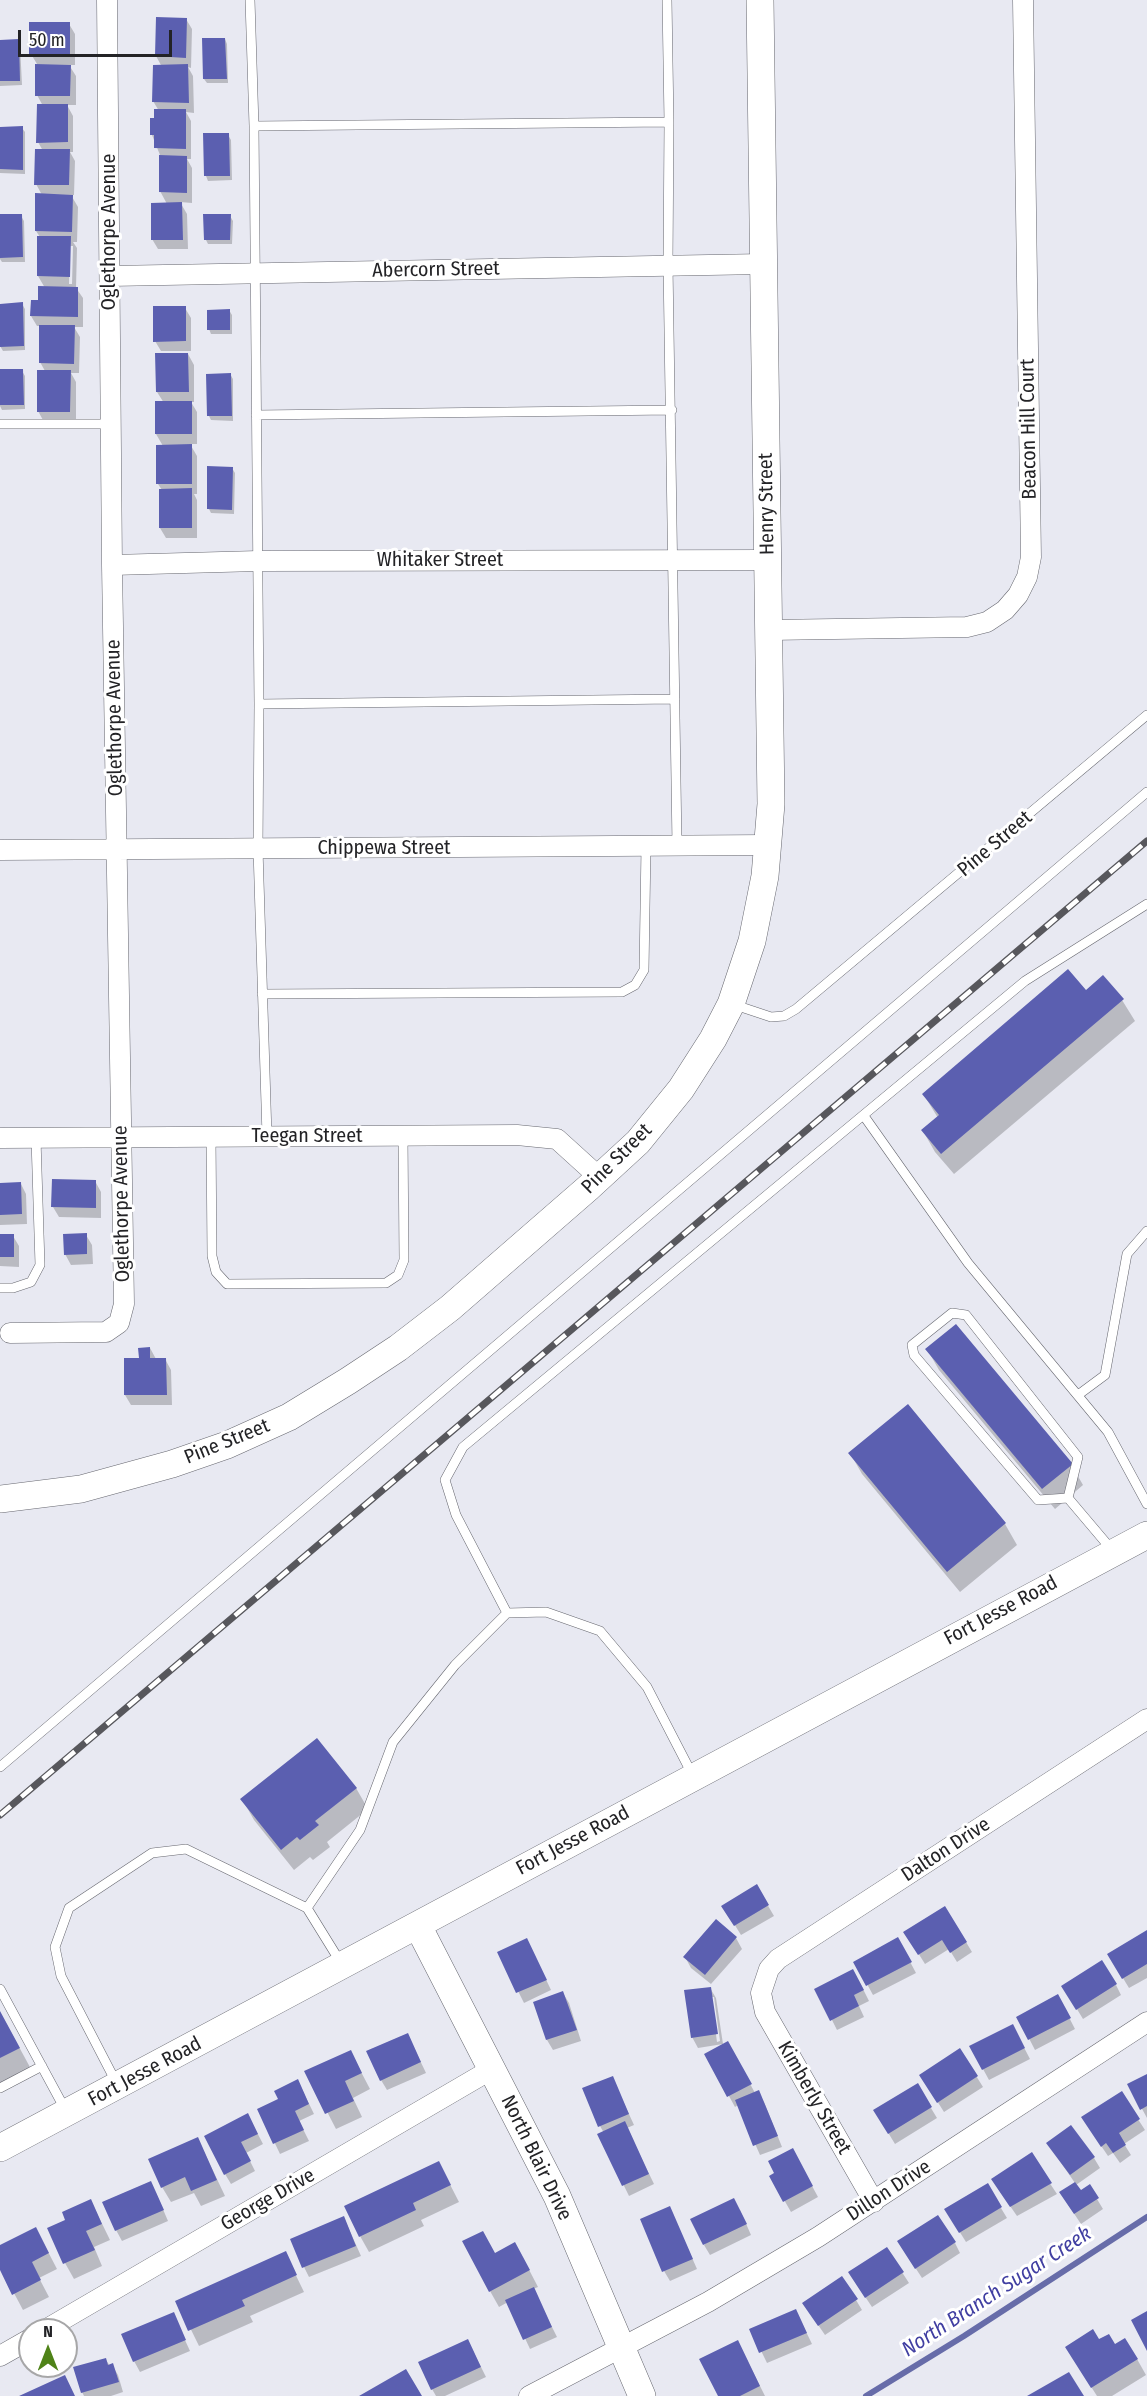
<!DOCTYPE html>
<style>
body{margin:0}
#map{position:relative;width:1147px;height:2396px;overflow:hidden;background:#e8e9f2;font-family:"Fira Sans Condensed",sans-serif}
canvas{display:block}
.north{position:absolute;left:18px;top:2318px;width:60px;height:60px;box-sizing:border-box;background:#fff;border:2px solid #a7a7a8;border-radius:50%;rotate:0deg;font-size:16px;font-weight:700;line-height:24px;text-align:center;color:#232326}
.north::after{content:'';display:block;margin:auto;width:21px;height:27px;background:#4f8318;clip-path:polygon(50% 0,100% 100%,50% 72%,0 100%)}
.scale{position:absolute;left:18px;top:30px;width:154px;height:27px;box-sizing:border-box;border:3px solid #232326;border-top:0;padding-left:8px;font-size:18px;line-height:21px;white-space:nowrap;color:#232326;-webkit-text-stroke:4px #fff;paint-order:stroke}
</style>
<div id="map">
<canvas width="1147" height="2396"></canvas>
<div class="north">N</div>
<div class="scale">50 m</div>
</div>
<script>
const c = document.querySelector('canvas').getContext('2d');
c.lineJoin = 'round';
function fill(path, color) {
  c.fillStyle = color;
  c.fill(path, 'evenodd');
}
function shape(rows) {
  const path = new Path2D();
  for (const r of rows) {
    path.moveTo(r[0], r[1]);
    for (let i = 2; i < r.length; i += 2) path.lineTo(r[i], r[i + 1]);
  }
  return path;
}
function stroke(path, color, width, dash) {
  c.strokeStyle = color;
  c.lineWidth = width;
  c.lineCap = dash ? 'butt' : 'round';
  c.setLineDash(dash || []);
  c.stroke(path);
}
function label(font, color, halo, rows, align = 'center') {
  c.font = font + ' "Fira Sans Condensed",sans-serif';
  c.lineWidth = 6;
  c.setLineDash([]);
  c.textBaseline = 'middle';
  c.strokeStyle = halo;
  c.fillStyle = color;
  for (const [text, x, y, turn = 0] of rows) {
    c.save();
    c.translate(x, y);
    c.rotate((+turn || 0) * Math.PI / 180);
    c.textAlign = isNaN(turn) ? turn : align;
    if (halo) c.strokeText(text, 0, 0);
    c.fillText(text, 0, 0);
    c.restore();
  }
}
fill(shape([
 [186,19,192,29,191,68,188,67,193,76,194,113,186,112,191,121,191,159,187,159,192,168,192,203,180,202,187,214,188,249,158,249,152,239,167,204,160,191,160,155,152,135,152,120,155,120,159,111,153,101,162,67,156,56],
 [69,24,75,34,75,65,69,65,76,76,76,105,67,105,73,116,73,152,70,152,75,161,74,195,71,195,78,207,77,242,73,242,77,248,76,288,83,298,83,327,74,327,80,337,79,373,71,373,76,382,76,422,44,422,38,411,45,371,40,362,41,326,37,326,31,316,32,301,39,301,45,288,38,276,40,237,36,231,42,195,36,184,43,151,38,142,43,106,37,95,37,64,31,54],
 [70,246,73,246,72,284,69,284],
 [225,39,227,44,228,83,207,83,204,79],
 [0,41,18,41,20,45,22,85,0,86],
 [22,128,25,132,25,174,0,173,0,129],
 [228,135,231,140,232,180,208,181,206,176],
 [0,216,21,216,24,221,25,262,2,262,0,259],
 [230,216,233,221,232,244,208,244,206,240],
 [22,304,25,309,25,350,3,351,0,346,0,305],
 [185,308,191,318,191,351,161,351,155,341],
 [229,310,232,315,232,334,211,334,209,329],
 [188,354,194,365,194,402,191,402,197,412,197,444,190,444,197,456,197,494,194,494,197,500,197,538,166,538,160,528,162,490,158,484,157,446,163,446,156,434,164,403,157,392],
 [0,371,22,371,25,376,25,409,2,410,0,406],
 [230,374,233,379,233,421,211,420,209,416],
 [232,468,235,473,234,514,211,513,209,509],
 [1086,992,1122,1000,1135,1021,954,1174,935,1152,923,1131,938,1118,924,1095],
 [95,1181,101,1192,101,1218,59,1217,53,1207],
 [0,1184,21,1184,26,1194,27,1224,0,1225],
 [0,1235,13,1236,19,1246,19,1267,0,1266],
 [86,1235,92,1245,93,1264,71,1265,65,1254],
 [150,1348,156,1359,165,1359,171,1370,172,1405,131,1405,125,1395,140,1359],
 [927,1349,1071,1464,1083,1485,1055,1509,939,1370],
 [850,1453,1005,1524,1017,1545,960,1592,862,1474],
 [356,1788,368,1809,327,1842,330,1847,313,1860,310,1857,294,1870,254,1820,242,1799],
 [757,1887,774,1916,741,1935,723,1906],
 [716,1921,736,1938,742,1949,711,1984,691,1968,685,1957],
 [905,1932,966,1942,972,1952,957,1962,949,1949,925,1964],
 [1147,1932,1147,1978,1129,1988,1109,1955],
 [898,1939,916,1973,873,1995,855,1962],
 [532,1950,551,1990,524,2003,499,1953],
 [859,1981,869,2001,859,2006,864,2017,837,2030,832,2020],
 [1116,1985,1121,1995,1083,2019,1069,1996],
 [710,1988,716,1998,723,2044,698,2048,692,2037],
 [711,1997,714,1997,720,2041,717,2042],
 [563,1993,569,2003,581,2041,553,2050,547,2040,535,2003],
 [1058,1996,1075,2029,1035,2050,1018,2017],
 [0,2012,31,2069,0,2086],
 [408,2035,426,2073,387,2090,381,2080],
 [1018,2036,1030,2059,989,2080,971,2047],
 [728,2043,755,2093,758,2092,764,2102,782,2147,760,2155,738,2105,735,2107,706,2054],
 [960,2050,983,2087,944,2112,927,2085],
 [359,2068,370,2089,353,2098,362,2117,336,2129,306,2071],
 [1147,2076,1147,2118,1129,2085],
 [612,2077,634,2125,627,2128,654,2184,629,2196,599,2135,604,2133,600,2126],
 [298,2081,314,2114,299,2121,309,2141,280,2154,259,2110,280,2100],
 [917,2085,937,2118,895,2144,875,2111],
 [1121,2093,1145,2130,1124,2144,1131,2155,1120,2163,1113,2153,1108,2156,1089,2128],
 [248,2115,263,2144,246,2153,255,2171,231,2184,225,2174],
 [198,2139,225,2196,201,2206,194,2193,171,2202,162,2187],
 [1048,2144,1094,2158,1100,2168,1076,2185,1080,2192,1097,2199,1103,2209,1081,2224,1067,2203,1075,2183],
 [1031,2155,1057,2194,1017,2216,999,2190],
 [798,2160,818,2197,791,2212,771,2177],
 [439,2163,459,2202,421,2220,424,2226,369,2252,360,2236],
 [987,2185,1007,2218,966,2242,946,2210],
 [156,2193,168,2221,122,2241,116,2230],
 [91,2201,110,2240,94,2247,102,2266,74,2279,65,2263,67,2221],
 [670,2208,697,2269,670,2281,664,2271],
 [740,2210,751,2235,710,2255,704,2245],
 [344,2218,361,2256,309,2277,304,2267],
 [955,2243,960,2253,922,2278,905,2252],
 [44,2244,57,2269,39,2278,49,2297,23,2310,0,2267,0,2247],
 [887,2249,909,2283,872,2307,856,2283],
 [285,2253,304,2292,250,2316,253,2322,199,2346,177,2301],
 [495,2255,524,2260,538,2287,533,2289,557,2337,530,2349,508,2302,499,2307,490,2291],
 [856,2300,862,2310,825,2335,810,2313],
 [796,2311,812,2344,767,2363,751,2330],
 [173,2314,190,2351,140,2372,134,2361],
 [1099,2341,1115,2346,1137,2359,1146,2375,1112,2396,1097,2396,1076,2363],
 [473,2351,486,2377,445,2396,436,2396,432,2389],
 [746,2358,765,2396,719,2396],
 [106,2360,110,2366,112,2365,118,2375,123,2392,111,2396,84,2396,82,2392]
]), '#0003');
stroke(shape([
 [866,2396,964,2336,1147,2217]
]), '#676ca9', 6);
fill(shape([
 [156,17,187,18,186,58,155,56],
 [29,22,70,22,70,55,29,54],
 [202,38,225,38,227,79,203,79],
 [19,39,20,81,0,81,0,40],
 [35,64,71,65,70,96,35,96],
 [188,64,189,103,152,102,153,65],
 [37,104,68,104,68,142,36,143],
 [154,109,186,109,186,149,154,148,154,135,150,135,150,118,154,118],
 [23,126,23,170,0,169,0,127],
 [203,133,229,133,230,176,204,176],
 [35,149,70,149,69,185,34,185],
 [159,155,187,156,187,193,159,192],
 [35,193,73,195,72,232,35,231],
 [182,202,183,240,151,240,151,203],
 [0,214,22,214,23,257,0,258],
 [203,214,231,214,230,240,204,240],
 [37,236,71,236,70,277,37,276],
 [38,286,78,287,78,317,30,316,31,300,38,300],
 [23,302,24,346,0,347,0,304],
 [153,306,186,306,186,341,153,342],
 [230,309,230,330,207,330,207,310],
 [39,325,75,325,74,364,39,363],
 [155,353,188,353,189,392,156,392],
 [0,369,23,369,24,405,0,405],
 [37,370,71,370,70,412,37,412],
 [231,373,232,416,207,416,206,374],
 [155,401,192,401,192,434,155,434],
 [192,444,192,484,156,484,156,445],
 [207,466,233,467,232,510,207,509],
 [192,488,192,528,159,528,159,489],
 [1068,969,1086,990,1103,975,1124,999,941,1154,921,1130,939,1115,922,1094],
 [52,1179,96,1180,96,1208,51,1207],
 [21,1182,22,1214,0,1215,0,1183],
 [87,1233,87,1254,64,1255,63,1234],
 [0,1234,14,1234,14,1257,0,1257],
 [956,1324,1073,1464,1042,1489,925,1349],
 [150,1347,150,1358,166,1358,167,1395,124,1395,124,1358,139,1358,138,1348],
 [908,1404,1006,1523,947,1572,848,1453],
 [317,1738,357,1788,315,1821,319,1825,300,1840,297,1837,281,1850,240,1799],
 [757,1884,769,1905,734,1926,721,1906],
 [945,1906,967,1942,950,1953,942,1940,918,1955,903,1932],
 [716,1919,737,1937,705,1975,683,1957],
 [1147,1930,1147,1964,1122,1979,1107,1954],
 [898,1937,912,1962,866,1986,853,1962],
 [527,1938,547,1980,516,1993,497,1952],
 [1102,1960,1117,1984,1076,2010,1061,1986],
 [853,1969,864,1990,854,1995,859,2006,830,2021,814,1989],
 [711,1987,718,2034,691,2038,684,1990],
 [563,1991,577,2030,546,2040,533,2002],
 [1058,1994,1071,2018,1028,2040,1016,2017],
 [0,2011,20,2048,0,2058],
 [1013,2024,1025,2048,982,2070,969,2046],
 [408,2033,421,2062,380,2081,366,2051],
 [728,2041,752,2084,727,2097,704,2054],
 [960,2048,978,2076,937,2103,919,2075],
 [351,2050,362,2073,345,2081,354,2101,325,2114,304,2071],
 [1147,2074,1147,2106,1140,2110,1127,2084],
 [613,2076,629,2114,598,2127,582,2088],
 [298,2079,309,2104,295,2111,304,2130,273,2144,257,2109,278,2099,274,2091],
 [918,2083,932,2107,888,2134,873,2110],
 [759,2090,778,2136,753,2146,735,2100],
 [1122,2091,1140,2119,1119,2133,1126,2145,1113,2153,1106,2143,1101,2147,1081,2117],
 [248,2113,258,2134,241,2142,251,2161,224,2175,204,2136],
 [625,2121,649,2174,622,2186,597,2134],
 [1071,2125,1095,2157,1070,2175,1046,2143],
 [198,2137,217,2180,191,2191,185,2177,161,2188,148,2159],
 [793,2148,813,2186,783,2202,769,2176,774,2173,768,2161],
 [1032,2152,1052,2183,1010,2207,991,2179],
 [439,2161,451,2185,413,2203,416,2210,359,2237,344,2206],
 [151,2181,164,2210,115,2231,102,2202],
 [1075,2182,1081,2190,1090,2184,1099,2198,1074,2214,1059,2192],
 [988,2183,1002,2207,959,2233,944,2209],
 [734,2198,747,2224,703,2245,690,2219],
 [91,2199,102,2224,86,2231,95,2250,63,2264,47,2228,65,2220,62,2212],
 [670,2206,693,2259,662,2272,640,2219],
 [938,2215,956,2242,915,2269,897,2241],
 [344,2216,356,2246,302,2268,290,2239],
 [36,2227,49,2253,32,2262,41,2280,12,2295,0,2270,0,2245],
 [483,2231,495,2253,515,2242,530,2270,489,2292,462,2241],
 [887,2247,904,2272,865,2298,848,2272],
 [286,2251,297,2275,242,2300,245,2306,188,2331,175,2301],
 [842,2276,858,2299,818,2326,802,2303],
 [534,2287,552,2327,523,2340,505,2300],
 [796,2309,807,2333,759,2353,749,2329],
 [1147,2311,1147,2351,1131,2320],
 [174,2312,186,2340,133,2362,121,2334],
 [1093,2329,1099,2339,1109,2334,1115,2344,1125,2338,1138,2359,1091,2388,1065,2347],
 [468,2339,481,2367,431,2390,418,2362],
 [738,2340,760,2386,740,2396,718,2396,699,2359],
 [106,2358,108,2365,113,2363,119,2382,81,2393,73,2367],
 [406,2369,422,2396,359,2396],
 [1069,2372,1084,2396,1027,2396],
 [65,2375,75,2396,19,2396]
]), '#5b5fb0');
const lane = shape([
 [250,0,254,126,259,704,258,849,267,1136],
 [667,0,669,122,668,265,677,845],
 [254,126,669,122],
 [256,415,672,410],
 [0,424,111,424],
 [259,704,675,699],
 [262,994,622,992,635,985,644,970,646,847],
 [732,1004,771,1017,784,1016,796,1009,1147,715],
 [864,1116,968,1263,1108,1432,1147,1504],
 [211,1137,212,1256,216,1272,227,1284,386,1283,398,1275,404,1260,403,1135],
 [0,1288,13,1288,31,1282,40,1265,36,1139],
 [1078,1395,1105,1375,1127,1254,1147,1231],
 [1068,1498,1078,1457,966,1315,952,1313,912,1345,914,1355,1038,1500,1068,1498,1112,1550],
 [507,1613,456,1515,445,1480,463,1447,1025,981,1147,904],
 [0,1767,1147,792],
 [307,1908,360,1830,393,1742,455,1665,507,1613,546,1612,600,1631,647,1687,692,1774],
 [0,1989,66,2111],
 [117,2084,61,1976,55,1947,69,1908,152,1853,186,1849,307,1908,341,1963],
 [0,2088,42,2066]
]);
const street = shape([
 [110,276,763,264],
 [112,565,258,561,768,560],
 [769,630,967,627,987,622,1005,610,1018,595,1027,577,1031,557,1023,0],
 [0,850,767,845],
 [0,1138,517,1135,557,1139,600,1178],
 [10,1333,106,1332,119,1323,124,1304,112,565,107,0],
 [874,2202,765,2012,761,1993,769,1969,778,1959,1147,1719],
 [45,2330,492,2069],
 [0,2356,30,2339],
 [529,2396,708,2302,818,2237,1147,2022]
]);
const secondary = shape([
 [0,1499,81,1489,172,1464,227,1445,289,1417,348,1381,398,1348,450,1308,588,1188,638,1142,681,1089,713,1039,731,1004,752,941,765,876,771,804,760,0],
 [418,1926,557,2196,642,2396],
 [0,2148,1147,1535]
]);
stroke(lane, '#66676f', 10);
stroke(street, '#66676f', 21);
stroke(secondary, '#66676f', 28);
stroke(lane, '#fff', 9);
stroke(street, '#fff', 20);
stroke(secondary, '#fff', 27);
const rail = shape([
 [0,1815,1147,841]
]);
stroke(rail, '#57575c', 7);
stroke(rail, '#fff', 4.5, [14]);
label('20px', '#232326', '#fff', [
 ["Oglethorpe Avenue",109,232,-90],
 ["Abercorn Street",436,270,-1],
 ["Beacon Hill Court",1029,429,-91],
 ["Henry Street",767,504,-91],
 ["Whitaker Street",440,560],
 ["Oglethorpe Avenue",115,718,-91],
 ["Pine Street",995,844,-40],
 ["Chippewa Street",384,848],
 ["Teegan Street",307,1136],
 ["Pine Street",617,1159,-45],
 ["Oglethorpe Avenue",122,1204,-91],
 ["Pine Street",227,1442,-22],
 ["Fort Jesse Road",1001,1611,-28],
 ["Fort Jesse Road",573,1841,-28],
 ["Dalton Drive",946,1850,-33],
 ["Fort Jesse Road",145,2072,-28],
 ["Kimberly Street",814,2098,60],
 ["North Blair Drive",536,2158,64],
 ["Dillon Drive",889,2191,-33],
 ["George Drive",268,2200,-30]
]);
label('italic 21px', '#413fa2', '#fff', [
 ["North Branch Sugar Creek",997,2292,-33]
]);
</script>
